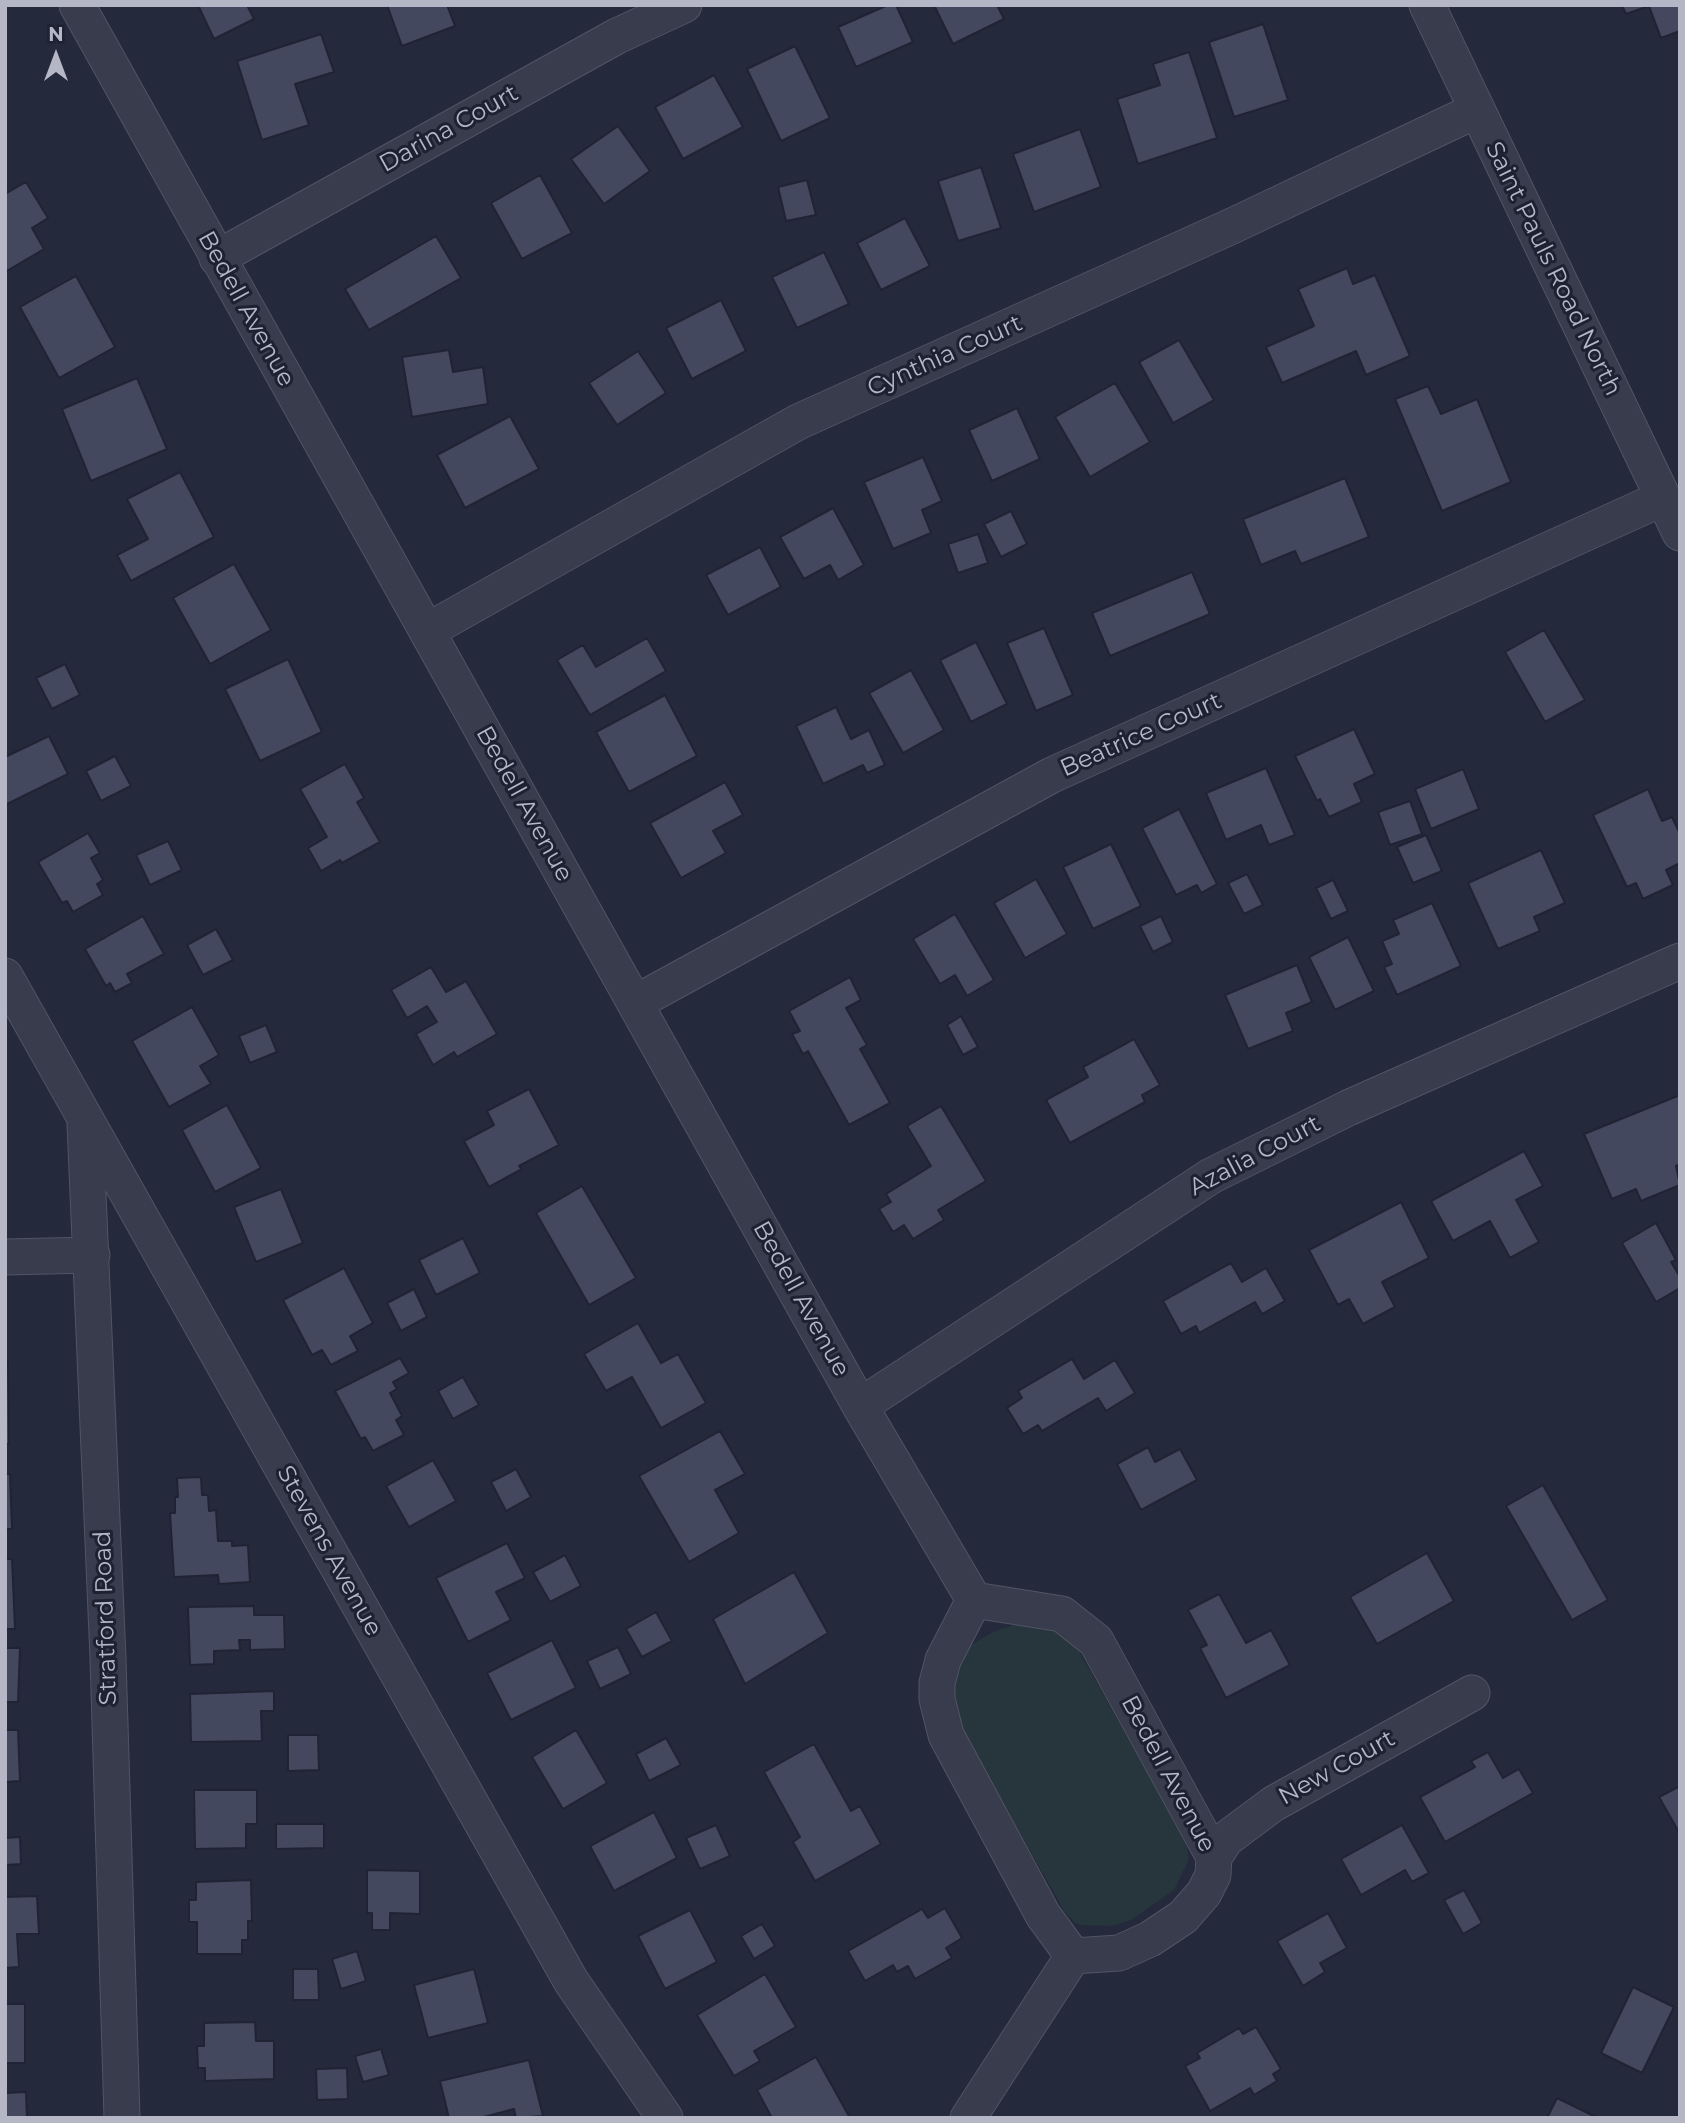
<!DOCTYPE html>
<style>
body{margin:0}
#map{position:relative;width:1685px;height:2123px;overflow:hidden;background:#25293c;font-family:Montserrat,sans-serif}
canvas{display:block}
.frame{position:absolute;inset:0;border:7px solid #b5b7c7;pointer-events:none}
.north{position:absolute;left:21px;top:21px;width:70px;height:70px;-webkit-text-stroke:5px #1e2131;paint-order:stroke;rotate:0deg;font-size:19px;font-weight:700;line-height:28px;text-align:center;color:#b5b7c7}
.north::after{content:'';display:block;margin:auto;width:24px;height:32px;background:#b5b7c7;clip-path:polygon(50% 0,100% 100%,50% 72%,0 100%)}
</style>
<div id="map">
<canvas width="1685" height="2123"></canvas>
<div class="frame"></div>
<div class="north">N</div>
</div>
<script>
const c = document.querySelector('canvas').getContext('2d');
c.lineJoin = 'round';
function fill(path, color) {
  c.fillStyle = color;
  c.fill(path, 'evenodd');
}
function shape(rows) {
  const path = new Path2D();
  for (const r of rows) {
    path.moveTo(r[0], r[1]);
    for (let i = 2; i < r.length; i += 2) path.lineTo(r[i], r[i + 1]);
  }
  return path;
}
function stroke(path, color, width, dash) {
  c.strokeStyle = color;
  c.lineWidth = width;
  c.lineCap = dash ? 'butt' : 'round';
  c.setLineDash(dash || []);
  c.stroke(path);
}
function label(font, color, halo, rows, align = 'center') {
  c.font = font + ' Montserrat,sans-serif';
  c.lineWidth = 6;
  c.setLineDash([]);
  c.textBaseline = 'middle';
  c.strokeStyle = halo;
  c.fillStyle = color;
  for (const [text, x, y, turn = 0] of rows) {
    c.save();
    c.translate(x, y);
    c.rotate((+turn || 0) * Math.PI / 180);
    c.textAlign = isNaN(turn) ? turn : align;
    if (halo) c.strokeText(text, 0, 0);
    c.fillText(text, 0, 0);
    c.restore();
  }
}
fill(shape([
 [1050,1620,1075,1644,1186,1841,1189,1859,1174,1890,1131,1920,1111,1926,1082,1925,1075,1923,1065,1912,955,1719,952,1661,958,1653,993,1632,1017,1624]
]), '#27353d');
const building = shape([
 [198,5,247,5,254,19,214,39,198,5],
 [387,5,447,5,455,26,402,46,387,5],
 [888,5,896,5,913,42,856,67,838,27,888,5],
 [934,5,997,5,1004,19,953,44,934,5],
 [1622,5,1680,5,1680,31,1661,38,1649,6,1626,14,1622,5],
 [1263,24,1288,100,1234,117,1209,42,1263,24],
 [321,34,334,72,295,84,309,125,262,140,237,61,321,34],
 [795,46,830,118,781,141,747,69,795,46],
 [1189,52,1217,138,1138,164,1117,99,1160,85,1153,64,1189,52],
 [714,75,743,127,683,159,655,107,714,75],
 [618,126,650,171,604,204,571,159,618,126],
 [1080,129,1101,187,1034,212,1013,154,1080,129],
 [981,167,1001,228,958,241,938,181,981,167],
 [540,175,572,233,522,259,491,203,540,175],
 [807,180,816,215,786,221,778,187,807,180],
 [26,182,48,218,32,228,44,249,5,272,5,194,26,182],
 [905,218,930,266,881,290,857,243,905,218],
 [436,236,461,278,369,330,345,289,436,236],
 [824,252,849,304,797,328,772,277,824,252],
 [1347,268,1353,284,1375,275,1410,356,1366,375,1356,351,1282,383,1266,347,1314,326,1298,289,1347,268],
 [76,276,115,347,59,378,20,307,76,276],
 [721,300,746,351,692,379,666,328,721,300],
 [1179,340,1214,400,1173,423,1139,362,1179,340],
 [449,350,453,372,483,367,488,404,412,417,402,357,449,350],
 [638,351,666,393,617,425,589,383,638,351],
 [137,378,167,449,91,481,62,409,137,378],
 [1115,383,1150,442,1090,477,1055,417,1115,383],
 [1428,386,1441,414,1477,399,1511,482,1442,511,1395,399,1428,386],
 [1017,408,1040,459,992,481,969,430,1017,408],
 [510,416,539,469,465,508,437,455,510,416],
 [923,457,942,501,922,510,931,533,893,549,864,482,923,457],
 [180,472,214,537,131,581,117,555,148,539,127,499,180,472],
 [1345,478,1369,537,1301,564,1295,551,1261,565,1243,519,1345,478],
 [833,508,864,565,838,580,830,565,804,579,780,537,833,508],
 [1011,511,1027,544,1001,557,984,524,1011,511],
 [978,534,988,563,958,573,948,544,978,534],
 [760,547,781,587,728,615,706,575,760,547],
 [234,564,271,630,210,664,173,598,234,564],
 [1192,572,1210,614,1110,656,1092,613,1192,572],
 [1044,628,1073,695,1036,711,1007,643,1044,628],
 [1544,630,1585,700,1545,722,1505,652,1544,630],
 [647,638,666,671,590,715,557,660,583,645,596,667,647,638],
 [976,642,1007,704,971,722,940,660,976,642],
 [288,659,322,732,260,761,225,689,288,659],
 [65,664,80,695,52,709,36,678,65,664],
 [911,670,944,730,903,753,869,693,911,670],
 [665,695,697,756,629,792,596,732,665,695],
 [836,707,851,739,869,730,885,765,867,773,863,765,823,784,796,726,836,707],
 [1354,729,1375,774,1354,784,1362,802,1329,817,1320,799,1317,801,1295,756,1354,729],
 [49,736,68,774,5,805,5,757,49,736],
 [115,756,131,786,101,801,86,771,115,756],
 [345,764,364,798,357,802,380,842,342,863,340,860,321,871,308,848,327,837,300,789,345,764],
 [1266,768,1295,835,1269,845,1261,825,1226,840,1206,793,1266,768],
 [1463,769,1479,809,1431,829,1415,789,1463,769],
 [725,782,743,815,713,831,726,853,681,878,650,823,725,782],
 [1648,789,1662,821,1672,817,1680,834,1680,863,1666,870,1673,885,1643,899,1636,883,1627,887,1593,815,1648,789],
 [1410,801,1422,834,1390,845,1378,812,1410,801],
 [1179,809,1217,884,1201,893,1197,885,1176,895,1142,828,1179,809],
 [88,833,100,853,91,858,103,880,97,884,103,895,73,912,67,901,62,903,38,862,88,833],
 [1426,835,1442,871,1413,883,1397,847,1426,835],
 [168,841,182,870,150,885,136,855,168,841],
 [1111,844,1141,906,1093,929,1063,867,1111,844],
 [1541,850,1565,903,1534,917,1540,931,1498,949,1468,883,1541,850],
 [1247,874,1263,905,1244,914,1228,883,1247,874],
 [1036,879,1067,934,1025,958,994,903,1036,879],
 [1333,880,1348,911,1331,919,1316,888,1333,880],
 [1432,903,1461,966,1397,995,1384,967,1392,964,1382,941,1399,934,1393,920,1432,903],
 [955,914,994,980,967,996,955,975,940,984,913,939,955,914],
 [143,916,164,954,127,974,132,983,115,992,110,983,106,986,85,949,143,916],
 [1161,916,1173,942,1153,952,1140,926,1161,916],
 [216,929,233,960,203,975,187,945,216,929],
 [1348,937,1374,991,1335,1010,1309,957,1348,937],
 [1297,965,1312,1002,1286,1013,1293,1031,1248,1049,1225,995,1297,965],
 [431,967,446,992,466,981,497,1034,457,1057,454,1052,433,1065,416,1034,437,1022,427,1006,407,1018,391,990,431,967],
 [850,977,861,1000,846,1008,867,1045,860,1049,890,1103,849,1125,808,1051,803,1054,792,1034,800,1031,789,1011,850,977],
 [192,1007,219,1055,200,1066,211,1084,169,1107,132,1041,192,1007],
 [961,1016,978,1047,963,1055,947,1025,961,1016],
 [266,1025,277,1052,250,1063,239,1036,266,1025],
 [1134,1039,1160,1085,1142,1095,1145,1102,1070,1143,1046,1100,1088,1077,1083,1067,1134,1039],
 [529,1089,559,1145,519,1166,522,1169,489,1187,464,1141,494,1125,487,1111,529,1089],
 [1680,1095,1680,1164,1676,1166,1680,1185,1641,1201,1636,1189,1612,1199,1584,1134,1680,1095],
 [227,1105,261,1168,215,1192,182,1130,227,1105],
 [941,1106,986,1181,938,1210,944,1220,913,1239,904,1225,893,1232,879,1209,891,1202,886,1194,931,1166,907,1126,941,1106],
 [1524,1151,1543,1186,1516,1200,1539,1242,1510,1258,1490,1221,1453,1241,1431,1201,1524,1151],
 [582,1186,636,1278,589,1305,536,1213,582,1186],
 [281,1189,303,1243,256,1262,234,1207,281,1189],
 [1401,1202,1429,1258,1382,1282,1395,1307,1363,1324,1349,1299,1338,1305,1309,1250,1401,1202],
 [1656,1223,1676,1260,1671,1262,1680,1277,1680,1288,1656,1302,1622,1243,1656,1223],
 [463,1238,480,1273,436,1295,419,1260,463,1238],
 [1231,1263,1242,1282,1266,1268,1285,1301,1262,1314,1255,1302,1199,1333,1196,1326,1181,1334,1163,1301,1231,1263],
 [344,1268,373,1323,350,1336,358,1351,331,1365,322,1350,312,1355,283,1300,344,1268],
 [414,1289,427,1317,401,1331,387,1303,414,1289],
 [638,1323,661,1363,678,1354,706,1403,661,1428,632,1377,606,1391,584,1354,638,1323],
 [400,1358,409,1373,393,1382,397,1389,390,1393,402,1416,396,1420,404,1435,373,1451,365,1437,361,1439,335,1391,400,1358],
 [1072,1359,1084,1379,1115,1360,1135,1393,1106,1411,1098,1398,1042,1431,1038,1425,1023,1434,1007,1408,1022,1398,1018,1391,1072,1359],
 [5,1361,8,1361,9,1444,5,1444,5,1361],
 [463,1377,479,1405,453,1419,438,1391,463,1377],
 [720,1431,745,1474,715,1490,739,1533,689,1562,639,1476,720,1431],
 [1148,1447,1155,1462,1180,1449,1197,1480,1141,1510,1117,1464,1148,1447],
 [433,1460,456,1501,409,1527,386,1486,433,1460],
 [516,1469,531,1497,506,1511,491,1482,516,1469],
 [5,1474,10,1474,12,1529,5,1529,5,1474],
 [201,1477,202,1495,208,1495,209,1511,216,1510,218,1541,232,1541,232,1546,248,1545,250,1582,219,1584,218,1575,174,1577,170,1513,175,1513,175,1497,178,1497,177,1478,201,1477],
 [1543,1485,1608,1600,1572,1620,1506,1506,1543,1485],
 [507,1543,525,1578,496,1592,511,1620,468,1642,436,1578,507,1543],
 [1427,1553,1454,1601,1377,1644,1350,1597,1427,1553],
 [565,1555,581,1586,550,1602,533,1572,565,1555],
 [5,1559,12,1559,15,1629,5,1629,5,1559],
 [794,1572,828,1633,745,1684,713,1619,794,1572],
 [1219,1594,1246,1643,1271,1630,1290,1665,1226,1698,1200,1648,1207,1645,1188,1610,1219,1594],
 [254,1606,254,1615,284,1615,285,1649,250,1650,250,1640,239,1640,240,1650,214,1651,214,1664,190,1665,188,1607,254,1606],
 [656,1612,672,1641,642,1657,626,1629,656,1612],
 [552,1640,576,1688,511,1720,487,1673,552,1640],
 [618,1647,631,1674,600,1689,587,1661,618,1647],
 [5,1648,20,1648,18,1702,5,1702,5,1648],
 [274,1691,274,1711,261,1711,262,1741,191,1742,190,1694,274,1691],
 [5,1730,18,1730,20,1781,5,1782,5,1730],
 [576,1730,607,1783,563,1809,532,1757,576,1730],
 [288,1735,318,1735,319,1770,288,1771,288,1735],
 [666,1738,681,1765,649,1781,636,1754,666,1738],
 [814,1744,851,1811,860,1806,881,1844,815,1881,793,1842,800,1837,764,1772,814,1744],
 [1488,1752,1503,1778,1519,1769,1533,1793,1445,1842,1420,1797,1475,1767,1471,1761,1488,1752],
 [1680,1786,1680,1834,1659,1797,1680,1786],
 [194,1790,257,1790,257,1824,246,1824,246,1848,195,1849,194,1790],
 [654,1812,677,1858,614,1891,590,1846,654,1812],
 [276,1824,324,1824,324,1848,276,1849,276,1824],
 [716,1825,730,1856,700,1869,686,1838,716,1825],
 [1402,1825,1429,1873,1412,1882,1405,1870,1361,1895,1341,1859,1402,1825],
 [20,1837,21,1864,5,1865,5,1838,20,1837],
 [367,1870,420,1871,420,1914,390,1913,390,1930,372,1930,372,1913,367,1913,367,1870],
 [251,1880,252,1921,248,1921,248,1940,242,1940,242,1954,197,1954,197,1922,189,1922,189,1900,196,1900,196,1882,251,1880],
 [1464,1890,1482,1923,1463,1934,1444,1900,1464,1890],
 [37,1896,39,1934,17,1934,19,1967,5,1968,5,1897,37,1896],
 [945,1908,962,1938,946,1948,952,1958,915,1979,908,1966,897,1972,893,1965,865,1981,848,1951,922,1909,928,1918,945,1908],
 [690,1910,717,1962,665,1989,638,1936,690,1910],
 [1328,1913,1347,1948,1320,1963,1325,1972,1303,1986,1277,1941,1328,1913],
 [762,1924,775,1946,754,1959,741,1936,762,1924],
 [357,1951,366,1981,341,1989,332,1959,357,1951],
 [293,1969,318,1969,319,2000,293,2000,293,1969],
 [474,1969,488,2023,428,2038,414,1985,474,1969],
 [765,1974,796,2027,754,2051,760,2061,734,2076,697,2015,765,1974],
 [1633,1987,1674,2007,1642,2073,1601,2053,1633,1987],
 [5,2004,25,2004,25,2063,5,2063,5,2004],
 [255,2022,256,2041,274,2041,274,2079,205,2081,205,2068,198,2068,197,2046,204,2046,204,2023,255,2022],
 [1256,2027,1281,2069,1273,2074,1277,2081,1254,2095,1250,2088,1210,2111,1185,2066,1200,2058,1197,2053,1239,2028,1243,2034,1256,2027],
 [381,2049,389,2075,363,2082,355,2056,381,2049],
 [816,2057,850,2118,772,2118,757,2090,816,2057],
 [529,2060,543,2116,516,2118,514,2109,480,2118,449,2118,440,2081,529,2060],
 [347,2068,348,2099,317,2100,316,2069,347,2068],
 [26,2092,27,2118,5,2118,5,2093,26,2092],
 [1557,2098,1598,2118,1547,2118,1557,2098]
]);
fill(building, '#44485e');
stroke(building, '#202333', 2);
const street = shape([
 [77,5,860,1406,974,1600],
 [1427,5,1680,533],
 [217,258,617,36,684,5],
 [427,631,798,422,1232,226,1477,110],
 [5,976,571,1981,665,2118],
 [635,1003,1052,775,1663,498],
 [85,1124,108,1658,122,2118],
 [5,1257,92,1255],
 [860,1406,1211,1176,1348,1108,1680,961],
 [974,1600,1062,1614,1096,1641,1214,1857,1213,1875,1204,1893,1183,1917,1150,1939,1119,1953,1073,1956,1043,1915,946,1735,937,1699,937,1683,943,1660,974,1600],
 [1214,1857,1226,1839,1273,1804,1472,1693],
 [968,2118,1073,1956]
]);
stroke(street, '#515464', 37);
stroke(street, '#393c4c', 35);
label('24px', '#b5b7c7', '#1e2131', [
 ["Darina Court",449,129,-29],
 ["Saint Pauls Road North",1553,269,64],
 ["Bedell Avenue",246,309,61],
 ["Cynthia Court",945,356,-24],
 ["Beatrice Court",1141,735,-24],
 ["Bedell Avenue",524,804,61],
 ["Azalia Court",1255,1156,-28],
 ["Bedell Avenue",801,1299,61],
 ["Stevens Avenue",329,1551,61],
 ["Stratford Road",106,1618,-92],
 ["New Court",1337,1768,-29],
 ["Bedell Avenue",1168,1774,62]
]);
</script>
